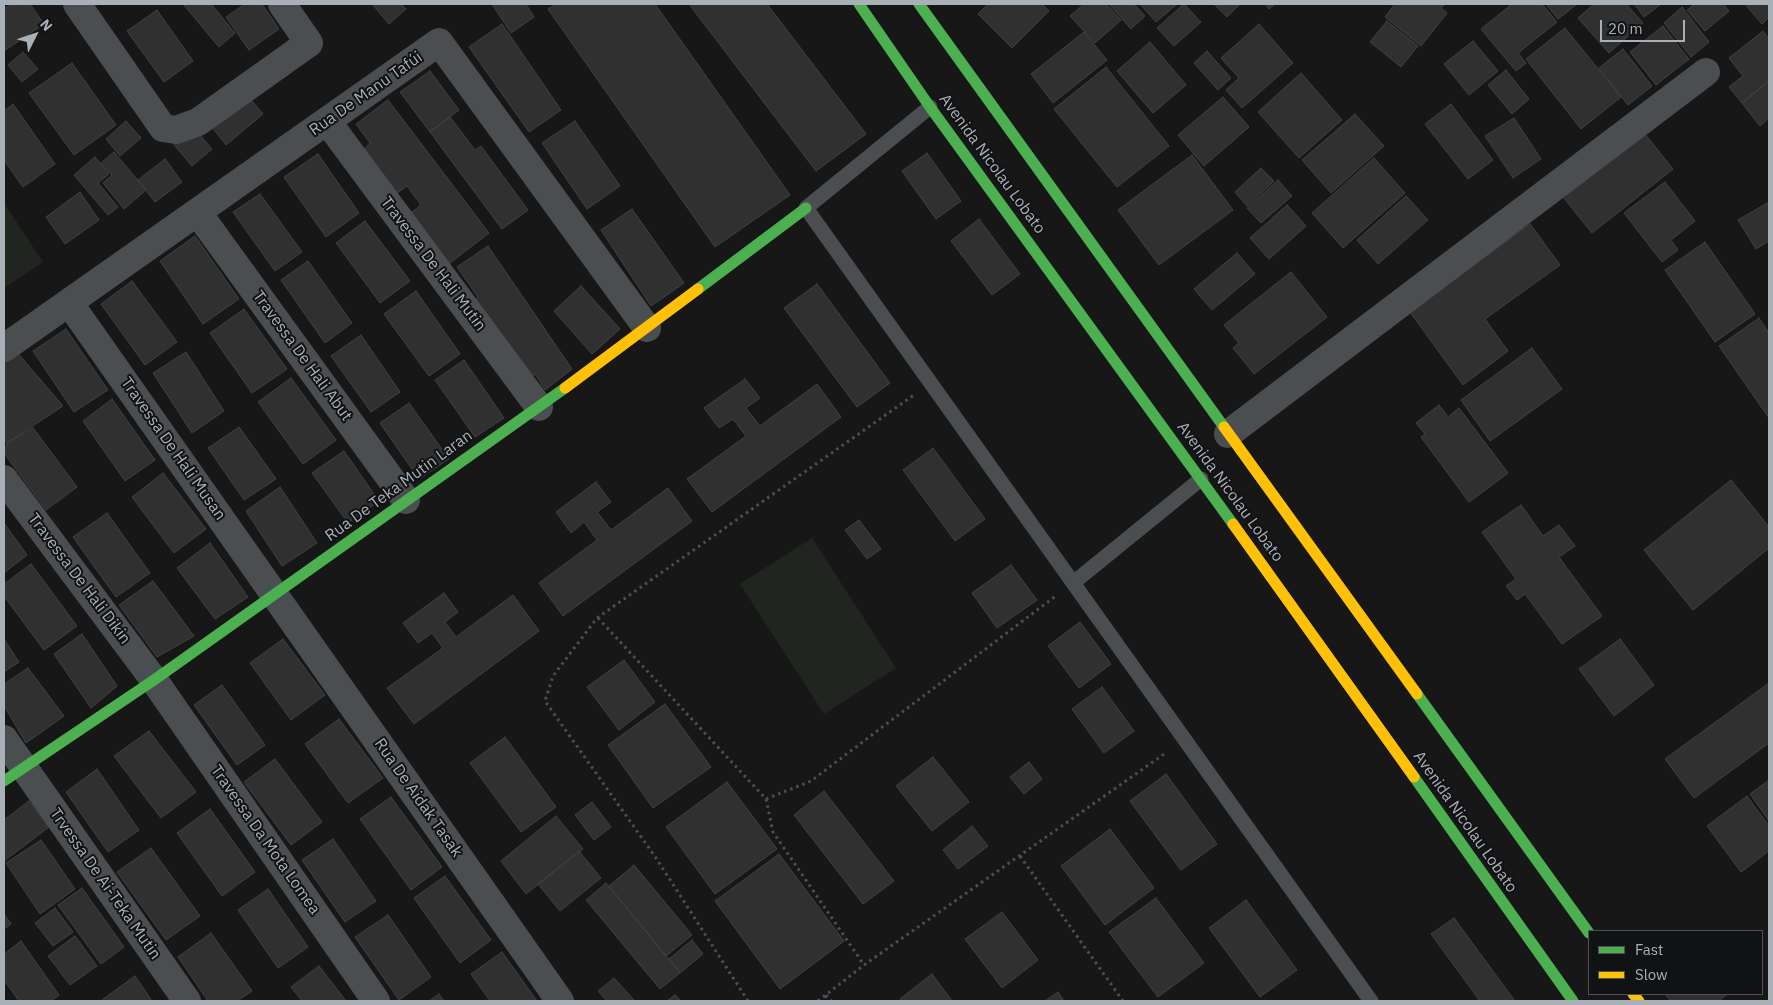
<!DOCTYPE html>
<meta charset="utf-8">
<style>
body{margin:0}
#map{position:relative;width:1773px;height:1005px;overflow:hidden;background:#171717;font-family:"IBM Plex Sans",sans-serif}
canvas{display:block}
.frame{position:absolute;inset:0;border:5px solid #a9b0b8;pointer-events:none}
.legend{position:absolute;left:1588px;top:930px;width:175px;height:65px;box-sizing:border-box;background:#111213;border:1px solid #4e5155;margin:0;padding:6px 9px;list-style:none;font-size:15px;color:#a9b0b8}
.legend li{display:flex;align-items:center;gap:10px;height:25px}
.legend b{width:25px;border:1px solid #4e5155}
.north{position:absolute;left:10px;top:10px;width:50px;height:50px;-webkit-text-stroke:4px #111213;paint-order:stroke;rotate:49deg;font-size:14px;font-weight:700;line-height:20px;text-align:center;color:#a9b0b8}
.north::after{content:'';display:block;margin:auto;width:18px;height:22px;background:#a9b0b8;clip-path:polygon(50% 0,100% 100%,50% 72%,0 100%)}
.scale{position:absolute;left:1600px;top:20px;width:85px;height:22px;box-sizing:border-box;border:2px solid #a9b0b8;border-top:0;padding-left:6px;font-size:15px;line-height:18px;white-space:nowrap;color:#a9b0b8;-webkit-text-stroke:4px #111213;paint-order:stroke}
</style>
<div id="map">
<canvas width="1773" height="1005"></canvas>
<div class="frame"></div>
<ul class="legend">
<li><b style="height:6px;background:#4caf50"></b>Fast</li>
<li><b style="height:6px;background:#ffc107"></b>Slow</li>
</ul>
<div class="north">N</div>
<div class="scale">20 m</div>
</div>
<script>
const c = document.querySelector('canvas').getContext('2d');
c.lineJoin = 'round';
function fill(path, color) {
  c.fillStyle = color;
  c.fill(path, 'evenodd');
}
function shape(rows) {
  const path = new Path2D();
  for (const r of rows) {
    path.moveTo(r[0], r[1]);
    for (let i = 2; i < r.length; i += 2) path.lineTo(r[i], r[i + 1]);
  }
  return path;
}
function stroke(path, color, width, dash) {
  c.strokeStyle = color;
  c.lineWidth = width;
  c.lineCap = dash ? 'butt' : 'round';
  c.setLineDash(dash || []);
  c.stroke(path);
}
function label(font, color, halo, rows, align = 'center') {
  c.font = font + ' "IBM Plex Sans",sans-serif';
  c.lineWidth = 4;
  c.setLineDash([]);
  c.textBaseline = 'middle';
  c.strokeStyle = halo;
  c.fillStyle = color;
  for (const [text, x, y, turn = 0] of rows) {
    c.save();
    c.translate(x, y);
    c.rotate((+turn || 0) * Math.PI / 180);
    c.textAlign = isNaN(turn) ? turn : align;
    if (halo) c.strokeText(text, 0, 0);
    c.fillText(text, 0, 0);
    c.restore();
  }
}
fill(shape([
 [4,203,43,262,4,288],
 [812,538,896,668,824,714,740,584]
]), '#20261f');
const building = shape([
 [10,4,30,4,44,24,4,51,4,9,10,4],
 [183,4,211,4,235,33,219,47,183,4],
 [245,4,262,4,279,29,249,50,226,17,245,4],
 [372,4,401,4,406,9,389,24,372,4],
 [492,4,526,4,534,17,511,33,492,4],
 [556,4,655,4,790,195,715,247,548,9,556,4],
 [689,4,767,4,866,134,816,171,689,4],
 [988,4,1042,4,1049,11,1012,48,978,14,988,4],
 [1084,4,1106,4,1121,20,1095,43,1070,16,1084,4],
 [1109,4,1134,4,1145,16,1131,29,1109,4],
 [1140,4,1177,4,1156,22,1140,4],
 [1184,4,1201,22,1174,46,1157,28,1184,4],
 [1214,4,1240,4,1227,17,1214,4],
 [1265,4,1275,4,1269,9,1265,4],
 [1395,4,1445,4,1441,8,1447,13,1421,46,1385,17,1395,4],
 [1512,4,1542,4,1557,22,1518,53,1526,63,1516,71,1481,29,1512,4],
 [1546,4,1577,4,1558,19,1546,4],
 [1594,4,1626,4,1643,23,1609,53,1578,18,1594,4],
 [1634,4,1661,4,1644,17,1634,4],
 [1695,4,1723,4,1729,11,1705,31,1687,10,1695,4],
 [1745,4,1769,4,1769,17,1762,24,1745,4],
 [1682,7,1709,42,1691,57,1664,23,1682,7],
 [157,10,193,61,164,82,127,31,157,10],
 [1387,21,1418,46,1401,67,1370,42,1387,21],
 [502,24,561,110,529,132,469,47,502,24],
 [1259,24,1293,63,1242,108,1226,90,1239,78,1221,58,1259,24],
 [1663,26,1689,59,1656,85,1630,52,1663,26],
 [1565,28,1621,97,1581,129,1526,59,1565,28],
 [1763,31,1769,39,1769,81,1742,103,1729,87,1743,76,1729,58,1763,31],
 [1084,32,1107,60,1053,103,1031,74,1084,32],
 [1473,41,1498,71,1469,95,1444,64,1473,41],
 [1150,42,1186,85,1153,113,1117,71,1150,42],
 [1623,49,1652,86,1628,105,1599,68,1623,49],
 [1207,51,1231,78,1218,90,1194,63,1207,51],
 [23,52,38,69,22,82,8,65,23,52],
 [72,63,116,125,74,155,29,93,72,63],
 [1106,67,1169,146,1117,187,1054,109,1106,67],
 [1506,70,1529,99,1512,114,1488,85,1506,70],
 [430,71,459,110,430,132,400,92,430,71],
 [1301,73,1342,120,1299,158,1258,112,1301,73],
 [1769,81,1769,118,1760,126,1742,103,1769,81],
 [244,91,263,114,226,145,208,122,244,91],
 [1223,97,1249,127,1204,166,1178,135,1223,97],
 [388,100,489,233,446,266,408,215,421,205,407,186,396,194,363,151,370,143,356,124,388,100],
 [13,104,55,164,23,187,4,160,4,111,13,104],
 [1451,104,1493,160,1468,179,1425,124,1451,104],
 [1355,114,1384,146,1331,193,1302,160,1355,114],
 [450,117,475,150,481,146,528,210,502,229,430,132,450,117],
 [1514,118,1541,159,1513,178,1485,136,1514,118],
 [126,121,141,138,120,156,106,139,126,121],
 [575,121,620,186,587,209,542,143,575,121],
 [191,125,212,149,192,166,171,141,191,125],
 [1640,128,1673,169,1592,233,1559,192,1640,128],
 [114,152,146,190,124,209,103,183,112,175,101,163,114,152],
 [927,153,961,201,936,219,902,171,927,153],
 [318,154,359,213,326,237,284,177,318,154],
 [1192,155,1233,210,1159,265,1118,210,1192,155],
 [95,157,109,174,98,183,118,207,108,215,74,175,95,157],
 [1374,158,1405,193,1343,248,1312,213,1374,158],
 [165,159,182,182,155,202,138,180,165,159],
 [1261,168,1274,181,1247,206,1235,192,1261,168],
 [1278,180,1292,196,1261,223,1247,208,1278,180],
 [1665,182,1695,221,1671,240,1678,250,1662,262,1624,213,1665,182],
 [80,192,99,220,65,244,46,217,80,192],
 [260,194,302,252,275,271,233,212,260,194],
 [1406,196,1428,220,1378,264,1357,240,1406,196],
 [1769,202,1769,241,1756,249,1738,220,1769,202],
 [1287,205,1306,226,1269,259,1250,238,1287,205],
 [632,209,684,283,651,306,601,230,632,209],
 [979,219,1020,274,992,295,951,241,979,219],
 [365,221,410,281,380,303,336,243,365,221],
 [1530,224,1560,265,1485,319,1508,351,1463,385,1410,312,1530,224],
 [195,236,239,299,203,324,160,261,195,236],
 [1705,242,1755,314,1715,342,1665,270,1705,242],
 [488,246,572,369,545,390,535,374,526,380,472,302,478,297,457,267,488,246],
 [1237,253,1255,274,1212,310,1194,289,1237,253],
 [308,261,352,323,325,343,281,280,308,261],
 [1291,272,1327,317,1254,374,1233,348,1239,343,1224,325,1291,272],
 [132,281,177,342,145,365,101,304,132,281],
 [817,284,890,383,857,407,784,308,817,284],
 [581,286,620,329,592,354,554,311,581,286],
 [416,291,460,354,429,376,384,314,416,291],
 [244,309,287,369,252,393,210,333,244,309],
 [1759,318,1769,333,1769,418,1719,346,1759,318],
 [66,329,108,390,74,412,33,351,66,329],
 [361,335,400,392,371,412,331,356,361,335],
 [1532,348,1562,389,1490,441,1461,400,1532,348],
 [16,351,63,406,7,443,4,439,4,359,16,351],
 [186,352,224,411,192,433,153,373,186,352],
 [464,360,504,418,475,437,435,380,464,360],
 [291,378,336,440,303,464,258,402,291,378],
 [745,379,760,398,746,408,760,426,817,384,841,417,712,512,687,479,746,436,733,419,719,428,704,408,745,379],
 [112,399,155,460,125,481,83,421,112,399],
 [409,403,449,459,419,479,380,423,409,403],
 [1439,405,1448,417,1459,408,1508,473,1469,502,1421,437,1425,434,1416,423,1439,405],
 [239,427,276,479,244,500,208,448,239,427],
 [33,428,77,487,46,510,4,453,7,443,33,428],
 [933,448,985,519,955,541,903,470,933,448],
 [344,451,379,501,348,523,312,473,344,451],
 [163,473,206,529,174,553,132,497,163,473],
 [1731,480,1769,527,1769,548,1693,610,1644,550,1731,480],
 [596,482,611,502,597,512,611,530,668,488,692,521,563,616,539,583,597,540,584,522,571,533,556,512,596,482],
 [280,487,317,543,282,566,246,511,280,487],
 [1521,505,1543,536,1559,525,1575,546,1559,557,1602,616,1562,644,1525,594,1517,600,1506,586,1516,579,1482,532,1521,505],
 [107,513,150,573,116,597,73,537,107,513],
 [859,520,881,549,867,559,845,530,859,520],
 [4,523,27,555,4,573,4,523],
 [210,543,248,597,215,619,177,568,210,543],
 [31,564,77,626,44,650,4,596,4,584,31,564],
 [1011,565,1037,600,997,628,972,593,1011,565],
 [153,581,194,636,157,657,119,605,153,581],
 [444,593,458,612,445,622,456,637,513,595,539,631,414,724,387,688,443,648,432,633,418,643,403,623,444,593],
 [1080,622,1111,664,1079,688,1048,646,1080,622],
 [82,634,117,686,91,708,54,654,82,634],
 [4,639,19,662,4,672,4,639],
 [283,639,325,695,291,720,250,663,283,639],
 [1620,639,1654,685,1614,716,1579,669,1620,639],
 [624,660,655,702,619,730,587,687,624,660],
 [28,668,64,716,26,743,4,706,4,684,28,668],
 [1769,683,1769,743,1694,798,1665,759,1769,683],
 [222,685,265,745,237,765,194,705,222,685],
 [1102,687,1134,731,1104,753,1072,709,1102,687],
 [665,704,711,767,653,808,608,745,665,704],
 [339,719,383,778,348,803,305,744,339,719],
 [149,731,196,792,161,818,114,756,149,731],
 [505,737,556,807,521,832,470,763,505,737],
 [933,757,969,802,932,831,896,786,933,757],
 [275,759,322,822,291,845,244,782,275,759],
 [1029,762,1042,779,1024,794,1010,777,1029,762],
 [97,769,139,830,108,852,66,792,97,769],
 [1166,774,1217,844,1181,870,1130,801,1166,774],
 [1769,780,1769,821,1750,794,1769,780],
 [727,782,777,849,715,894,666,827,727,782],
 [824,791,894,881,863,904,794,815,824,791],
 [1747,796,1769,826,1769,851,1741,872,1707,826,1747,796],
 [391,797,442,867,411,890,360,819,391,797],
 [29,801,49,827,4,861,4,820,29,801],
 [592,802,611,827,594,840,575,815,592,802],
 [210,809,255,872,222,896,177,833,210,809],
 [556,816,583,849,526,894,501,861,556,816],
 [972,826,988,846,958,869,943,850,972,826],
 [1110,829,1154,888,1105,925,1061,866,1110,829],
 [333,839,376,901,345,922,302,860,333,839],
 [41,840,75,889,40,914,6,863,41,840],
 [151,848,200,916,166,940,117,872,151,848],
 [579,851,601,878,560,911,538,884,579,851],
 [779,854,844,941,780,989,715,901,779,854],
 [634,865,692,935,666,956,609,886,634,865],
 [445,876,491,940,460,963,414,898,445,876],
 [606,883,680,973,660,989,586,900,606,883],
 [82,888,124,947,101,964,58,905,82,888],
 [268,889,308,947,278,968,238,910,268,889],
 [1156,898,1204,963,1158,997,1109,932,1156,898],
 [1246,900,1297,970,1260,997,1209,928,1246,900],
 [55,908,73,932,53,946,35,923,55,908],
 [1002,912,1038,960,1002,988,965,939,1002,912],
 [4,914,11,924,4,929,4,914],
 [388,915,431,977,399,1000,355,937,388,915],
 [1454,918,1515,1001,1480,1001,1431,934,1454,918],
 [211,933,252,991,237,1001,208,1001,178,957,211,933],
 [75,936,97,966,70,985,48,956,75,936],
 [692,940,703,954,680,973,669,959,692,940],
 [21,941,59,995,51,1001,19,1001,4,980,4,954,21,941],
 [502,952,537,1001,490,1001,471,974,502,952],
 [319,966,346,1001,302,1001,291,987,319,966],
 [932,974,952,1001,902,1001,900,999,932,974],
 [135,976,152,1001,102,1001,102,1000,135,976],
 [614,978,635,1001,607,1001,598,991,614,978],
 [1058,992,1064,1001,1045,1001,1058,992],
 [439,994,444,1001,429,1001,439,994],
 [1665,994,1727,994,1719,1001,1671,1001,1665,994],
 [675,995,681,1001,667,1001,675,995]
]);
fill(building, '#303031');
stroke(building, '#3f4243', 1);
stroke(shape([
 [598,618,766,799,811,781,1057,595],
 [766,799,773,832,864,965],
 [1020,856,1123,1001],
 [826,995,831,1001],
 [748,1001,656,858,545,701,553,676,597,618,914,395],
 [818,1001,864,965,1167,752]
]), '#4d4f52', 3, [2.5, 4]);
stroke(shape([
 [930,107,806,208,1371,1001],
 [1073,583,1201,479]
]), '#4b4e50', 15);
stroke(shape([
 [77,4,163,128,176,130,198,122,309,43,282,4],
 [327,121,539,407],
 [198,213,406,500],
 [70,304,560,1001],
 [4,348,439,42,647,328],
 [1228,434,1706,72],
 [4,479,154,680,376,1001],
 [4,739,187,1001]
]), '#4b4e50', 28);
stroke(shape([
 [859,4,930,107,1233,524],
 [919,4,1224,427],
 [698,289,806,208],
 [1417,694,1589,933],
 [1414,777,1573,1001],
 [4,781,154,680,565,388]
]), '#4caf50', 11);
stroke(shape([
 [565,388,698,289],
 [1224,427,1417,694],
 [1233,524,1414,777],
 [1633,994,1639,1001]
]), '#ffc107', 11);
label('16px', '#a9b0b8', '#111213', [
 ["Rua De Manu Tafúi",366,94,-35],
 ["Avenida Nicolau Lobato",992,164,54],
 ["Travessa De Hali Mutin",433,264,53],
 ["Travessa De Hali Abut",302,356,54],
 ["Travessa De Hali Musan",173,449,55],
 ["Rua De Teka Mutin Laran",399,486,-36],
 ["Avenida Nicolau Lobato",1230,492,54],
 ["Travessa De Hali Dikin",79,579,53],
 ["Rua De Aidak Tasak",418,798,55],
 ["Avenida Nicolau Lobato",1465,822,55],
 ["Travessa Da Mota Lomea",265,840,55],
 ["Trvessa De Ai-Teka Mutin",105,884,55]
]);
</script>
